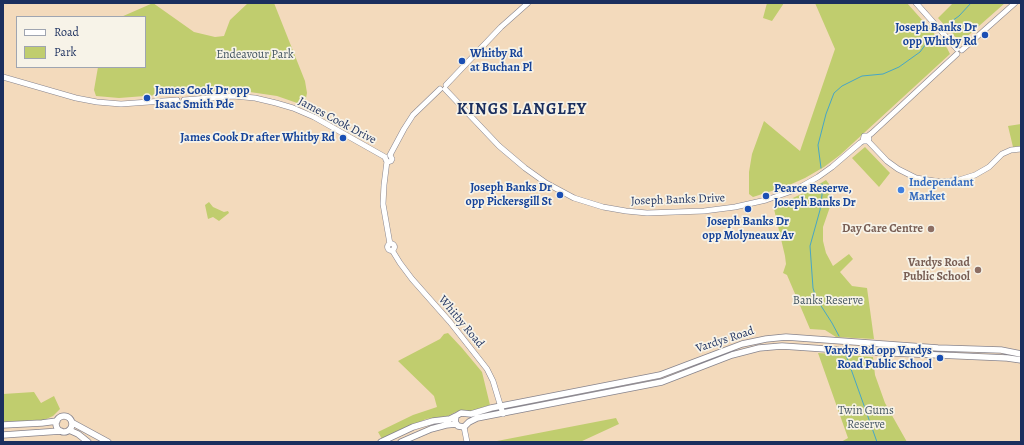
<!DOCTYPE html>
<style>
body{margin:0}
#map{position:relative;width:1024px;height:445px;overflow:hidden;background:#f3dabc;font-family:Alegreya,serif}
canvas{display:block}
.frame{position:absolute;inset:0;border:4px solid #1b2f5e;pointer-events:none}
.legend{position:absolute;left:16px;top:16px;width:130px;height:52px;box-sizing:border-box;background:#f7f3e8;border:1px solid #9fa5b1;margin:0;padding:5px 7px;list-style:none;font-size:12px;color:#1b2f5e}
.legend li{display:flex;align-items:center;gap:8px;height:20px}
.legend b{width:20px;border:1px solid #9fa5b1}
</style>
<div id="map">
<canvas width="1024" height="445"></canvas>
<div class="frame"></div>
<ul class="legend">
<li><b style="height:5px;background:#fff"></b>Road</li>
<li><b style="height:11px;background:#c0cd6e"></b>Park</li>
</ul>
</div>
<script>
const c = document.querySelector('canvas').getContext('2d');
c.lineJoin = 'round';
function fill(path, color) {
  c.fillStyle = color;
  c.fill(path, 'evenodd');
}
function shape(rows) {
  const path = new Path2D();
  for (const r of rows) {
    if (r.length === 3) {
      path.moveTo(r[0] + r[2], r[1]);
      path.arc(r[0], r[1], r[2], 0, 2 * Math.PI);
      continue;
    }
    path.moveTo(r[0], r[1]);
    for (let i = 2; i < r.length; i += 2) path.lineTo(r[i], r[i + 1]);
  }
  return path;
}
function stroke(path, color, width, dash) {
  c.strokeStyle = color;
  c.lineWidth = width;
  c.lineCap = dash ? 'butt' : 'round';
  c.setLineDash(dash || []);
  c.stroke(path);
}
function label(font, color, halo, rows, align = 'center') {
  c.font = font + ' Alegreya,serif';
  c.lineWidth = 3.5;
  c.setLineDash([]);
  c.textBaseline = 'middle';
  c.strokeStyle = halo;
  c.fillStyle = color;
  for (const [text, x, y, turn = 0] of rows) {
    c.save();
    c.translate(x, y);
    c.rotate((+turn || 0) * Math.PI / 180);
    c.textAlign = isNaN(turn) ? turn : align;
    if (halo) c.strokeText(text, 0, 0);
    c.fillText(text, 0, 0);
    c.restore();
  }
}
fill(shape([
 [153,3,194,32,215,37,224,36,230,20,248,3,274,3,305,81,307,93,305,103,303,105,300,104,277,96,243,91,223,90,119,98,96,96,94,90,98,67,145,67,145,17,121,17],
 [767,3,784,3,772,21,763,18],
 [815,3,907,3,947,48,950,54,840,155,824,167,805,178,787,186,753,197,749,194,749,172,752,154,764,121,800,151,835,49],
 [951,3,1005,3,962,41,960,42,938,18,952,4],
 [1021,124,1021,146,1013,147,1008,126],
 [865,147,890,173,879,187,852,158],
 [826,180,829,184,830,191,827,203,831,204,823,227,823,241,826,253,833,266,849,254,853,259,840,272,852,286,867,288,874,339,836,337,825,330,810,329,787,275,783,273,786,264,785,256,774,209,775,206,806,192],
 [209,202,213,207,224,212,228,211,229,213,219,221,213,217,208,219,205,205],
 [448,333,462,348,482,372,490,405,471,411,458,411,448,416,426,419,382,439,378,432,413,415,437,407,434,396,398,361,440,339,444,334],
 [818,353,873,357,875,375,885,403,907,442,841,442,848,438],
 [34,392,41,403,54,396,60,409,53,416,44,420,3,422,3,394],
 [616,418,619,424,580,442,497,442,497,441]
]), '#c0cd6e');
stroke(shape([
 [949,23,959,16,971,3],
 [821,168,818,145,826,114,834,93,842,86,862,76,883,74,899,67,920,52,931,37],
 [822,184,822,195,820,210,810,246,813,288,816,298,832,323,839,336],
 [846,355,877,442]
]), '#47a6c6', 1);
const tertiary = shape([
 [916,3,957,49],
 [962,50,1015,3],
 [3,77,76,98,97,102,121,104,177,100],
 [446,85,501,27,528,3],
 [445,89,499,146,525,168,546,183,574,198,603,207,626,211,647,213,704,211,735,207,766,200,795,190,818,177,832,167,860,143,863,141,868,141,869,139,868,136],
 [177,100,178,103,180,105,183,103,184,100],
 [184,100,233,96,255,98,276,103,293,108,314,117,385,157,386,160,388,162,391,161,392,159,390,155],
 [863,141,864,136,868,136,872,133,957,54],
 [868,141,887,161,898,169,916,178,941,182,959,180,975,175,989,167,1002,154,1011,150,1021,149],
 [390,155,404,129,413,115,440,89],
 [387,161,384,185,383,204,390,244],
 [391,247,3.5],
 [392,250,400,263,412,279,450,322,487,369,493,381,503,414],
 [464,427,467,442]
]);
const secondary = shape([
 [1021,354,1001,350,938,348,786,337,766,339,742,344,660,375,491,408,471,414,461,413,456,416,455,422,458,426,464,427,469,422,477,418,662,382,732,355,759,348,782,346,870,352,1007,358,1021,360],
 [64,424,8],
 [73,423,108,442],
 [3,425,42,423,57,421],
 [69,430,78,434,88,442],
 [3,435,61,431],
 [381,442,413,427,433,421,450,419,456,416],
 [401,442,431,429,446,425,456,424]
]);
stroke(tertiary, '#87848d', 6);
stroke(secondary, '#87848d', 7);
stroke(tertiary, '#fff', 5);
stroke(secondary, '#fff', 5.5);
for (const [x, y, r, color] of [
 [985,35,4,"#1a4fb4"],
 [462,61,4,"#1a4fb4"],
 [147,98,4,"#1a4fb4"],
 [343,138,4,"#1a4fb4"],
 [901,190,4,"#3f7fe0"],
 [560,195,4,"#1a4fb4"],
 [766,196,4,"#1a4fb4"],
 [748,209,4,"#1a4fb4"],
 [931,229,4,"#8d6e63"],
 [978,270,4,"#8d6e63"],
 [940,358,4,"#1a4fb4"]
]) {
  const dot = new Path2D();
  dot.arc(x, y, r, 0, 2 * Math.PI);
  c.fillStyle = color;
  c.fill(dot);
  stroke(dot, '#f7f3e8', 1.5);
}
label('bold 12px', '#164399', '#f7f3e8', [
 ["Joseph Banks Dr",977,28],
 ["opp Whitby Rd",977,42],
 ["Whitby Rd",470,54,"left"],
 ["at Buchan Pl",470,68,"left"],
 ["James Cook Dr opp",155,91,"left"],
 ["Isaac Smith Pde",155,105,"left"],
 ["James Cook Dr after Whitby Rd",335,138],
 ["Joseph Banks Dr",552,188],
 ["opp Pickersgill St",552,202],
 ["Pearce Reserve,",774,189,"left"],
 ["Joseph Banks Dr",774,203,"left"],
 ["Joseph Banks Dr",748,222,"center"],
 ["opp Molyneaux Av",748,236,"center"],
 ["Vardys Rd opp Vardys",932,351],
 ["Road Public School",932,365]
], 'right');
label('12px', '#445662', '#f7f3e8', [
 ["Endeavour Park",255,55],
 ["Banks Reserve",828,301],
 ["Twin Gums",866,411],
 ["Reserve",866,425]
]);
label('12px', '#1b2f5e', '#f7f3e8', [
 ["James Cook Drive",337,121,28],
 ["Joseph Banks Drive",678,200,-2],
 ["Whitby Road",461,322,50],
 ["Vardys Road",725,340,-18]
]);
label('bold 12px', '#366cbe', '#f7f3e8', [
 ["Independant",909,183],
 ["Market",909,197]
], 'left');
label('bold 12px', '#785e54', '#f7f3e8', [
 ["Day Care Centre",923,229],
 ["Vardys Road",970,263],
 ["Public School",970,277]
], 'right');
c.letterSpacing = '1px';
label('bold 16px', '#1b2f5e', '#f7f3e8', [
 ["KINGS LANGLEY",522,110]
]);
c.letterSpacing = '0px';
</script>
